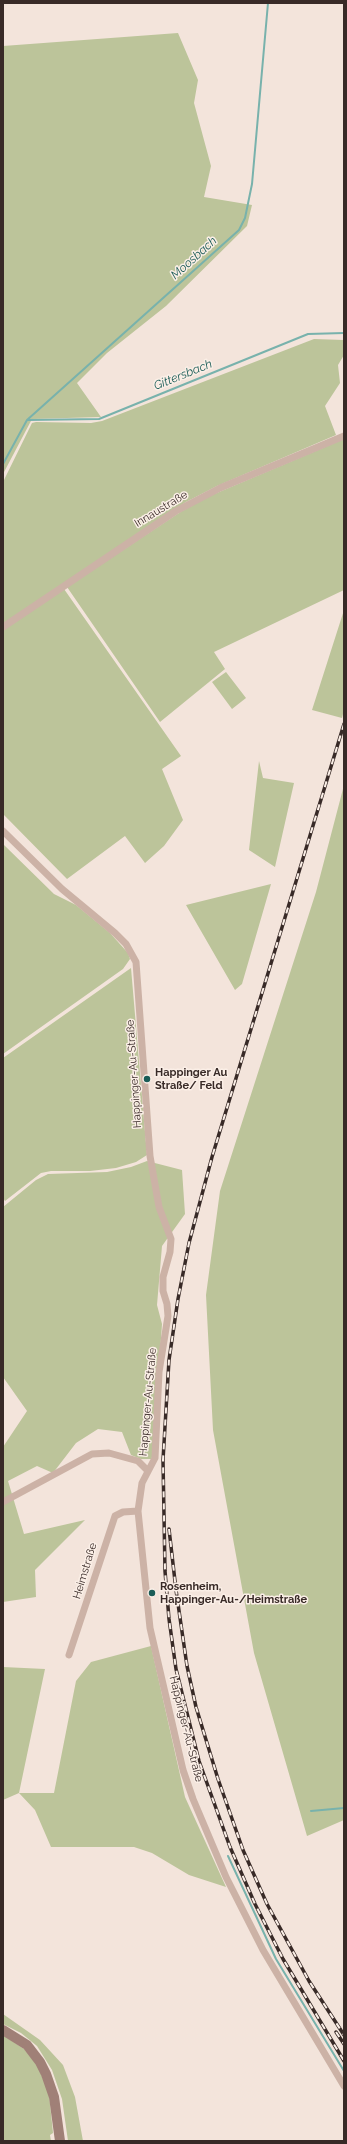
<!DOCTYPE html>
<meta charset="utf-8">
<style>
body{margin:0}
#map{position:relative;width:347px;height:2144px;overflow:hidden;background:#f3e4db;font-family:Raleway,sans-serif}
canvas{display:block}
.frame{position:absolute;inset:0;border:4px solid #382a27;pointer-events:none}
</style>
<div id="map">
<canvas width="347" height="2144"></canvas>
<div class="frame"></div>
</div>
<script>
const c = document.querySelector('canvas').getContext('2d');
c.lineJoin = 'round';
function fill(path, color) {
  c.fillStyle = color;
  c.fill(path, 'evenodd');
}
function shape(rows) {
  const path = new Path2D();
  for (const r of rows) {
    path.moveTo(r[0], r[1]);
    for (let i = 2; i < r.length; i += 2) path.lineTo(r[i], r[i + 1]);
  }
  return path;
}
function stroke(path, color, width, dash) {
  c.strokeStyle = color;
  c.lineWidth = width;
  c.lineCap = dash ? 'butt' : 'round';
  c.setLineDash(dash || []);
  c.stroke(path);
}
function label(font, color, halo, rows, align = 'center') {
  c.font = font + ' Raleway,sans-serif';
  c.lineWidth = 3;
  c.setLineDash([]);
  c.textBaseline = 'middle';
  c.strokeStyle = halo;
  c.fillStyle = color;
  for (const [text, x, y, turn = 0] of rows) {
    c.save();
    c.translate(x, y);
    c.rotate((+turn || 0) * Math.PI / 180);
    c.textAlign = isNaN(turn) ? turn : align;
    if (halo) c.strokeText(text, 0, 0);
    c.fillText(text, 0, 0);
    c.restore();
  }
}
fill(shape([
 [178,33,198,80,194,103,211,166,204,197,252,205,247,226,166,306,107,353,77,383,101,417,32,419,3,474,3,46],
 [314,339,344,340,344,355,338,365,340,383,325,406,336,435,217,486,186,502,3,624,3,482,32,423,36,422,91,423,102,421],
 [344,439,344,590,214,652,225,669,160,722,67,587,182,511,212,495],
 [64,589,181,756,162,769,183,820,164,846,145,863,125,836,67,879,3,814,3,630],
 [344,610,344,710,342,718,312,710],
 [226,672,246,698,232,709,212,682],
 [259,761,263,778,294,783,275,867,249,850],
 [344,785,344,1820,307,1836,254,1653,213,1430,206,1295,220,1191,316,892],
 [3,844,54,894,76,905,110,933,128,953,130,959,123,969,3,1054],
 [271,884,242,984,235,990,186,905],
 [131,968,147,1155,136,1162,116,1168,90,1171,51,1171,41,1173,5,1201,3,1198,3,1058],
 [147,1161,182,1170,185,1214,162,1246,157,1305,162,1324,153,1456,151,1459,141,1459,131,1455,122,1432,98,1429,76,1443,53,1473,37,1466,8,1481,24,1534,85,1520,35,1570,36,1597,3,1602,3,1447,27,1411,3,1377,3,1207,36,1180,48,1174,107,1172,131,1167],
 [151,1646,185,1797,226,1887,189,1875,152,1853,134,1847,51,1847,35,1810,19,1793,3,1800,3,1667,45,1669,19,1793,54,1793,76,1681,91,1662],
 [3,2014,40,2040,63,2065,75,2097,83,2141,68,2141,62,2099,52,2070,37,2046,21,2033,3,2024],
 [3,2035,24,2049,37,2064,49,2094,53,2133,50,2135,51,2141,3,2141]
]), '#bcc49a');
stroke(shape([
 [28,420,99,419,308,334,344,333],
 [3,464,27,420,239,230,245,218,252,184,268,3],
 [311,1811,344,1808],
 [228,1856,276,1959,344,2071]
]), '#78b2ac', 2);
stroke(shape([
 [3,627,176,511,220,488,344,436],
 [3,831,62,889,115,933,126,944,136,962,150,1156,159,1207,171,1239,170,1252,163,1277,163,1291,167,1304,168,1316,159,1372,155,1458,142,1483,138,1511,150,1628,183,1770,193,1799,226,1877,263,1950,344,2086],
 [3,1502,92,1454,109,1453,138,1461,148,1471],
 [69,1655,115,1516,123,1512,138,1511]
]), '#ccb2a6', 7);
stroke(shape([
 [3,2030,27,2045,40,2062,46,2074,54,2097,60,2141]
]), '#a08077', 10);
const rail = shape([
 [344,724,212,1157,189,1243,178,1299,169,1360,163,1460,165,1571,169,1619,176,1669,199,1761,230,1847,255,1904,283,1959,344,2061],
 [169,1529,176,1590,187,1666,196,1707,218,1779,243,1850,267,1904,309,1981,344,2035],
 [336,2032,344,2044]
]);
stroke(rail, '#382a27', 3.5);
stroke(rail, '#fbefe7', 2, [6]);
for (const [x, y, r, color] of [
 [147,1079,4,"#1a5c57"],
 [152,1593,4,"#1a5c57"]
]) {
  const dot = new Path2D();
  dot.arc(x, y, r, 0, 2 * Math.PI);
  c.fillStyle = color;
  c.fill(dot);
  stroke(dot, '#fbefe7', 1.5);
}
label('11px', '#382a27', '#fbefe7', [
 ["Innaustraße",161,509,-31],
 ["Happinger-Au-Straße",134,1074,-94],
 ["Happinger-Au-Straße",148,1402,-85],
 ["Heimstraße",85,1571,-73],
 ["Happinger-Au-Straße",186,1729,76]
]);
label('bold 11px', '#382a27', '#fbefe7', [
 ["Happinger Au",155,1073],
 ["Straße/ Feld",155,1086],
 ["Rosenheim,",160,1587],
 ["Happinger-Au-/Heimstraße",160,1600]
], 'left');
label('italic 12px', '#1a5c57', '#fbefe7', [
 ["Moosbach",194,258,-42],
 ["Gittersbach",183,375,-22]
]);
</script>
